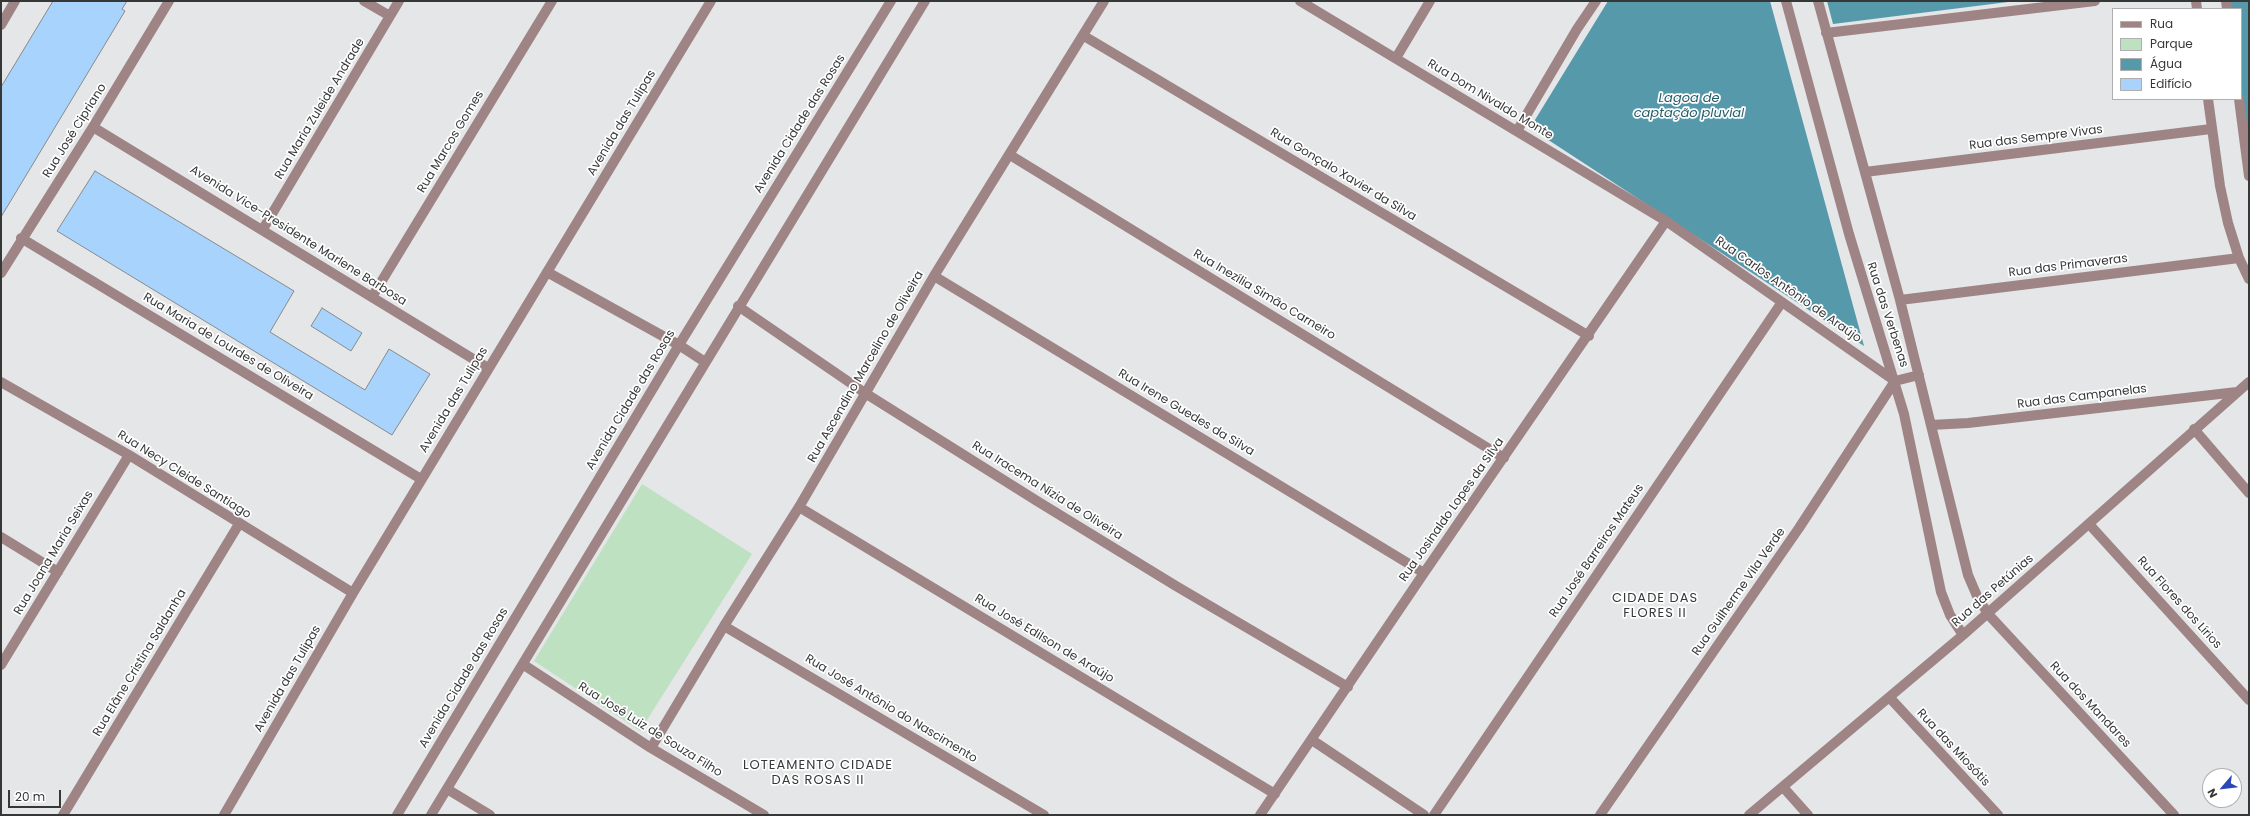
<!DOCTYPE html>
<meta charset="utf-8">
<style>
body{margin:0}
#map{position:relative;width:2250px;height:816px;overflow:hidden;background:#e4e6e8;font-family:Poppins,sans-serif}
canvas{display:block}
.frame{position:absolute;inset:0;border:2px solid #363737;pointer-events:none}
.legend{position:absolute;left:2112px;top:8px;width:130px;height:92px;box-sizing:border-box;background:#fff;border:1px solid #afafaf;margin:0;padding:5px 7px;list-style:none;font-size:12px;color:#363737}
.legend li{display:flex;align-items:center;gap:8px;height:20px}
.legend b{width:20px;border:1px solid #afafaf}
.north{position:absolute;left:2202px;top:768px;width:40px;height:40px;box-sizing:border-box;background:#fff;border:1px solid #afafaf;border-radius:50%;rotate:242deg;font-size:11px;font-weight:700;line-height:16px;text-align:center;color:#363737}
.north::after{content:'';display:block;margin:auto;width:14px;height:18px;background:#2c47b7;clip-path:polygon(50% 0,100% 100%,50% 72%,0 100%)}
.scale{position:absolute;left:8px;top:790px;width:53px;height:18px;box-sizing:border-box;border:2px solid #363737;border-top:0;padding-left:5px;font-size:12px;line-height:14px;white-space:nowrap;color:#363737;-webkit-text-stroke:3px #fff;paint-order:stroke}
</style>
<div id="map">
<canvas width="2250" height="816"></canvas>
<div class="frame"></div>
<ul class="legend">
<li><b style="height:5px;background:#9f8485"></b>Rua</li>
<li><b style="height:11px;background:#bee1c2"></b>Parque</li>
<li><b style="height:11px;background:#5699aa"></b>Água</li>
<li><b style="height:11px;background:#a8d3fc"></b>Edifício</li>
</ul>
<div class="north">N</div>
<div class="scale">20 m</div>
</div>
<script>
const c = document.querySelector('canvas').getContext('2d');
c.lineJoin = 'round';
function fill(path, color) {
  c.fillStyle = color;
  c.fill(path, 'evenodd');
}
function shape(rows) {
  const path = new Path2D();
  for (const r of rows) {
    path.moveTo(r[0], r[1]);
    for (let i = 2; i < r.length; i += 2) path.lineTo(r[i], r[i + 1]);
  }
  return path;
}
function stroke(path, color, width, dash) {
  c.strokeStyle = color;
  c.lineWidth = width;
  c.lineCap = dash ? 'butt' : 'round';
  c.setLineDash(dash || []);
  c.stroke(path);
}
function label(font, color, halo, rows, align = 'center') {
  c.font = font + ' Poppins,sans-serif';
  c.lineWidth = 3.5;
  c.setLineDash([]);
  c.textBaseline = 'middle';
  c.strokeStyle = halo;
  c.fillStyle = color;
  for (const [text, x, y, turn = 0] of rows) {
    c.save();
    c.translate(x, y);
    c.rotate((+turn || 0) * Math.PI / 180);
    c.textAlign = isNaN(turn) ? turn : align;
    if (halo) c.strokeText(text, 0, 0);
    c.fillText(text, 0, 0);
    c.restore();
  }
}
fill(shape([
 [642,484,752,554,640,731,534,661]
]), '#bee1c2');
fill(shape([
 [1608,1,1770,1,1864,346,1530,128],
 [1827,1,2016,1,1833,24],
 [2230,1,2249,1,2249,149,2241,87,2241,9,2231,9]
]), '#5699aa');
const building = shape([
 [53,1,127,1,122,9,125,11,1,217,1,87,53,1],
 [95,171,294,291,270,332,296,348,365,390,389,349,430,374,392,435,57,231,95,171],
 [322,308,362,333,351,351,311,326,322,308]
]);
fill(building, '#a8d3fc');
stroke(building, '#888a8b', 1);
stroke(shape([
 [364,1,390,16],
 [1300,1,1666,221,1895,381],
 [1786,1,1849,234,1904,414,1941,592,1950,615,1963,635],
 [1818,1,1900,300,1968,575,1977,596,1988,614,2174,815],
 [2196,1,2197,9],
 [2226,1,2227,9],
 [1,25,15,1],
 [1826,33,2095,1],
 [1084,36,1589,336],
 [1396,58,1430,1],
 [2208,99,2220,186,2228,223,2239,258,2249,279],
 [2239,99,2249,176],
 [93,127,488,368],
 [1517,131,1577,29,1596,1],
 [1010,155,1504,458],
 [1865,172,2211,129],
 [263,229,399,1],
 [21,238,421,479],
 [547,272,679,345,705,362],
 [1,273,93,127,169,1],
 [934,276,1424,573],
 [372,297,552,1],
 [1900,300,2239,258],
 [738,306,865,393,1037,501,1176,586,1348,687],
 [1895,381,1919,375],
 [1,382,129,455,353,593],
 [1931,425,1968,423,2237,392],
 [2194,429,2249,493],
 [799,507,1275,794],
 [2089,524,2249,700],
 [1,537,58,572],
 [724,626,1044,815],
 [1,665,129,455],
 [524,665,651,748,764,815],
 [1890,698,1998,815],
 [1312,740,1424,815],
 [651,748,724,626,799,507,934,276,1104,1],
 [1783,787,1808,815],
 [447,789,490,815],
 [63,815,239,524],
 [224,815,353,593,711,1],
 [397,815,679,345,891,1],
 [431,815,925,1],
 [1260,815,1424,573,1666,221],
 [1434,815,1782,302],
 [1600,815,1799,528,1895,381],
 [1749,815,1963,635,2249,382]
]), '#9f8485', 10);
label('12px', '#363737', '#fff', [
 ["Rua Dom Nivaldo Monte",1490,100,31],
 ["Rua Maria Zuleide Andrade",320,109,-59],
 ["Avenida das Tulipas",622,123,-59],
 ["Avenida Cidade das Rosas",800,124,-58],
 ["Rua José Cipriano",75,131,-58],
 ["Rua das Sempre Vivas",2036,138,-7],
 ["Rua Marcos Gomes",451,142,-59],
 ["Rua Gonçalo Xavier da Silva",1343,175,31],
 ["Avenida Vice-Presidente Marlene Barbosa",298,236,32],
 ["Rua das Primaveras",2068,266,-7],
 ["Rua Carlos Antônio de Araújo",1788,290,35],
 ["Rua Inezília Simão Carneiro",1264,295,31],
 ["Rua das Verbenas",1887,315,72],
 ["Rua Maria de Lourdes de Oliveira",228,347,31],
 ["Rua Ascendino Marcelino de Oliveira",866,367,-60],
 ["Rua das Campanelas",2082,397,-7],
 ["Avenida das Tulipas",454,400,-59],
 ["Avenida Cidade das Rosas",631,400,-59],
 ["Rua Irene Guedes da Silva",1186,413,31],
 ["Rua Necy Cleide Santiago",184,475,32],
 ["Rua Iracema Nízia de Oliveira",1047,491,32],
 ["Rua Josinaldo Lopes da Silva",1452,510,-55],
 ["Rua José Barreiros Mateus",1597,551,-56],
 ["Rua Joana Maria Seixas",54,553,-59],
 ["Rua das Petúnias",1993,591,-41],
 ["Rua Guilherme Vila Verde",1739,592,-55],
 ["Rua Flores dos Lírios",2179,603,48],
 ["Rua José Edilson de Araújo",1044,639,31],
 ["Rua Elâne Cristina Saldanha",140,663,-59],
 ["Avenida Cidade das Rosas",464,678,-59],
 ["Avenida das Tulipas",288,679,-60],
 ["Rua dos Mandares",2090,705,47],
 ["Rua José Antônio do Nascimento",891,709,31],
 ["Rua José Luiz de Souza Filho",650,730,32],
 ["Rua das Miosótis",1953,748,47]
]);
label('italic 13px', '#265e6a', '#fff', [
 ["Lagoa de",1689,99],
 ["captação pluvial",1689,114]
]);
c.letterSpacing = '1px';
label('13px', '#363839', '#fff', [
 ["CIDADE DAS",1655,599],
 ["FLORES II",1655,614],
 ["LOTEAMENTO CIDADE",818,766],
 ["DAS ROSAS II",818,781]
]);
c.letterSpacing = '0px';
</script>
